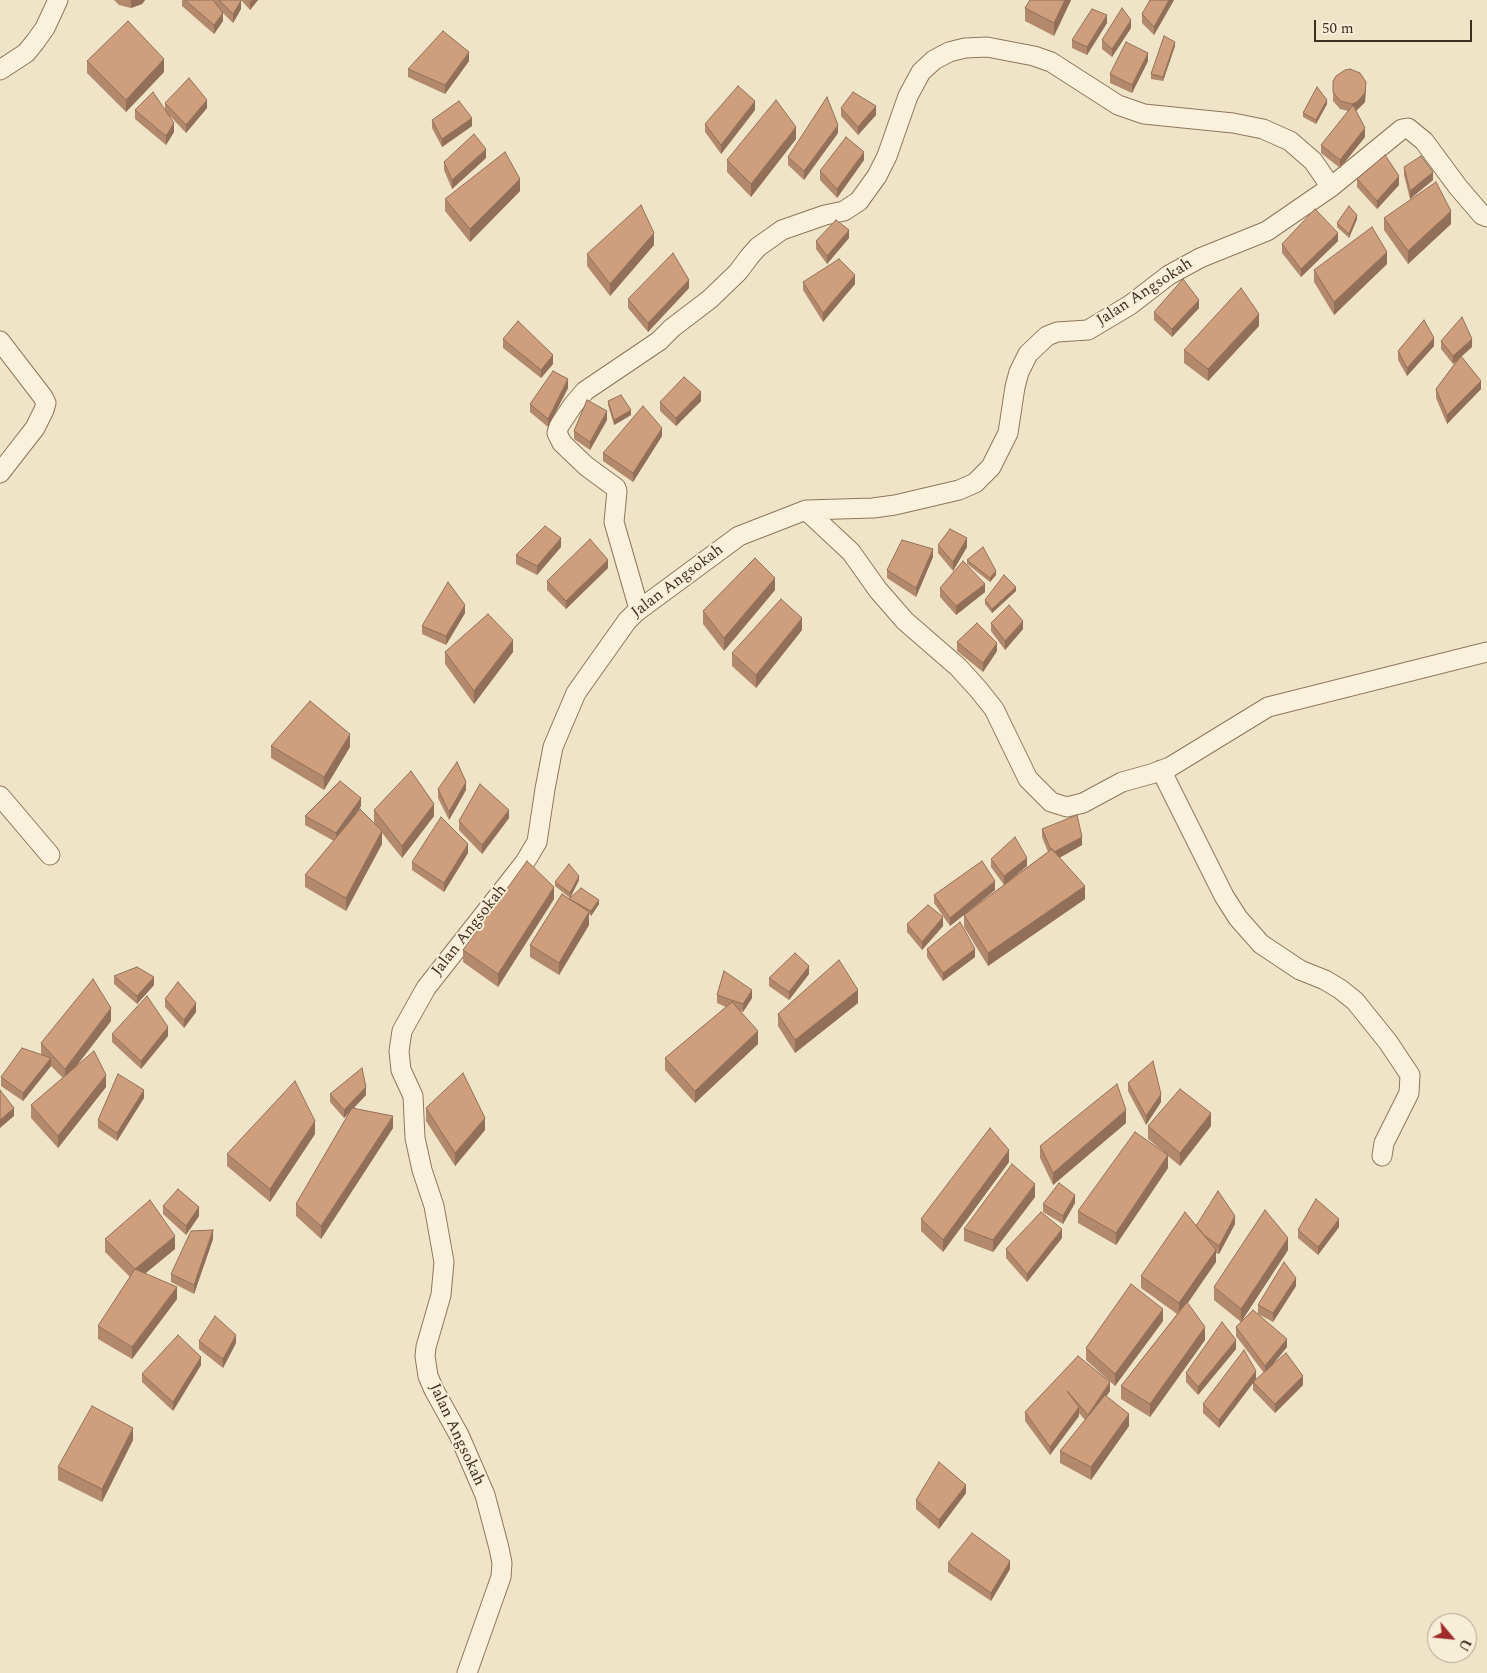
<!DOCTYPE html>
<style>
body{margin:0}
#map{position:relative;width:1487px;height:1673px;overflow:hidden;background:#f0e4c8;font-family:Spectral,serif}
canvas{display:block}
.north{position:absolute;left:1427px;top:1613px;width:50px;height:50px;box-sizing:border-box;background:#f7eed8;border:1px solid #ada18e;border-radius:50%;rotate:118deg;font-size:14px;font-weight:700;line-height:20px;text-align:center;color:#3d2e20}
.north::after{content:'';display:block;margin:auto;width:18px;height:22px;background:#9e2a2b;clip-path:polygon(50% 0,100% 100%,50% 72%,0 100%)}
.scale{position:absolute;left:1314px;top:20px;width:158px;height:22px;box-sizing:border-box;border:2px solid #3d2e20;border-top:0;padding-left:6px;font-size:15px;line-height:18px;white-space:nowrap;color:#3d2e20;-webkit-text-stroke:4px #f7eed8;paint-order:stroke}
</style>
<div id="map">
<canvas width="1487" height="1673"></canvas>
<div class="north">U</div>
<div class="scale">50 m</div>
</div>
<script>
const c = document.querySelector('canvas').getContext('2d');
c.lineJoin = 'round';
function shape(rows) {
  const path = new Path2D();
  for (const r of rows) {
    path.moveTo(r[0], r[1]);
    for (let i = 2; i < r.length; i += 2) path.lineTo(r[i], r[i + 1]);
  }
  return path;
}
function stroke(path, color, width, dash) {
  c.strokeStyle = color;
  c.lineWidth = width;
  c.lineCap = dash ? 'butt' : 'round';
  c.setLineDash(dash || []);
  c.stroke(path);
}
function fill(path, color) {
  c.fillStyle = color;
  c.fill(path, 'evenodd');
}
function label(font, color, halo, rows, align = 'center') {
  c.font = font + ' Spectral,serif';
  c.lineWidth = 4;
  c.setLineDash([]);
  c.textBaseline = 'middle';
  c.strokeStyle = halo;
  c.fillStyle = color;
  for (const [text, x, y, turn = 0] of rows) {
    c.save();
    c.translate(x, y);
    c.rotate((+turn || 0) * Math.PI / 180);
    c.textAlign = isNaN(turn) ? turn : align;
    if (halo) c.strokeText(text, 0, 0);
    c.fillText(text, 0, 0);
    c.restore();
  }
}
const minor = shape([
 [0,70,26,53,35,42,45,28,58,0],
 [0,341,43,397,46,403,44,410,35,428,0,473],
 [806,510,851,552,878,590,905,621,958,667,978,689,994,709,1028,779,1051,802,1067,807,1083,803,1122,782,1151,774,1170,767,1268,707,1487,652],
 [639,609,614,522,617,491,616,488,586,466,562,443,557,433,559,426,573,405,585,391,659,341,672,328,710,299,738,272,750,256,758,247,782,230,825,215,844,211,859,201,877,176,887,156,908,96,921,72,934,60,949,52,965,48,987,47,1034,56,1051,62,1118,105,1144,114,1233,123,1263,129,1290,141,1313,161,1331,187],
 [1161,770,1224,896,1238,918,1261,944,1300,970,1325,980,1340,989,1355,1001,1388,1042,1410,1075,1409,1093,1384,1143,1382,1156],
 [0,796,50,855],
 [467,1673,501,1577,502,1563,499,1548,485,1495,459,1435,434,1390,428,1376,425,1356,426,1347,441,1295,444,1262,434,1206,422,1170,415,1138,413,1096,401,1070,399,1051,402,1031,426,988,525,862,537,842,545,789,553,747,576,693,588,676,627,621,636,612,739,536,806,510,873,508,895,505,959,490,975,483,991,467,1008,433,1015,387,1019,372,1028,354,1047,336,1057,332,1088,330,1130,305,1169,275,1200,258,1267,231,1331,187,1402,129,1408,128,1424,141,1458,187,1482,215,1487,217]
]);
stroke(minor, '#8d765c', 21);
stroke(minor, '#faf1dc', 19);
fill(shape([
 [114,0,145,0,142,4,131,8,119,5],
 [182,0,241,0,241,9,233,23,223,13,223,21,214,34,182,6],
 [241,0,258,0,250,10],
 [1071,0,1054,36,1025,21,1025,8],
 [1150,0,1174,0,1154,35,1142,23,1142,14],
 [1107,23,1087,55,1072,48,1072,40],
 [1131,28,1112,57,1102,49,1102,40],
 [1175,46,1163,81,1151,79,1151,74],
 [87,61,164,72,126,112,87,73],
 [469,61,445,94,408,77,408,69],
 [1148,61,1132,93,1110,83,1110,74],
 [1333,81,1366,90,1365,102,1356,111,1365,137,1340,168,1321,153,1321,145,1348,111,1340,109,1333,101],
 [165,103,207,108,186,133,170,116,174,132,166,145,135,119,135,110,165,109],
 [1327,104,1316,124,1303,117,1303,113],
 [841,108,876,115,858,135,841,116],
 [755,110,721,154,705,132,705,124],
 [432,120,472,126,442,147,432,128],
 [838,133,804,180,788,165,788,157],
 [796,139,751,197,727,172,727,160],
 [486,158,452,189,444,170,444,162],
 [864,160,837,198,820,180,820,171],
 [1404,167,1433,180,1410,199,1404,175],
 [1357,179,1399,185,1377,209,1357,187],
 [520,191,470,242,445,211,445,199],
 [1384,218,1451,224,1408,264,1384,230],
 [1357,219,1349,238,1337,227,1337,223],
 [849,238,827,264,816,249,816,241],
 [1338,241,1301,277,1282,253,1282,244],
 [654,245,610,296,587,266,587,254],
 [1387,264,1334,315,1314,282,1314,270],
 [803,282,855,284,823,322,803,290],
 [689,288,648,332,628,308,628,299],
 [1199,308,1172,337,1154,320,1154,312],
 [1259,326,1208,381,1184,363,1184,350],
 [503,339,553,364,541,378,503,348],
 [1441,341,1472,347,1461,357,1481,389,1447,424,1436,398,1436,389,1457,360,1453,364,1441,349],
 [1434,346,1407,376,1398,360,1398,351],
 [568,388,548,427,530,412,530,404],
 [608,401,631,415,614,425,608,405],
 [701,401,676,426,660,411,660,402],
 [607,420,590,450,574,439,574,431],
 [662,436,633,482,603,461,603,453],
 [938,545,967,547,953,571,938,553],
 [561,547,537,575,516,564,516,555],
 [933,557,916,597,887,578,887,570],
 [967,560,996,575,990,582,967,564],
 [608,568,566,609,547,590,547,581],
 [940,588,985,592,956,615,940,597],
 [775,590,724,651,703,624,703,611],
 [1016,591,992,613,985,604,985,600],
 [465,613,446,645,422,634,422,626],
 [991,623,1023,629,1005,650,991,631],
 [802,630,756,688,732,666,732,653],
 [957,642,997,651,983,672,957,651],
 [445,652,513,652,474,704,445,664],
 [271,746,350,747,324,790,271,758],
 [438,789,466,790,449,820,438,798],
 [361,806,354,817,377,827,374,822,374,810,434,816,402,858,382,833,382,844,346,911,305,887,305,875,334,841,305,825,305,816],
 [509,818,482,854,459,830,459,821],
 [1042,829,1082,845,1059,858,1085,899,988,966,964,927,964,915,1004,885,991,867,991,859,1027,866,1006,883,1048,852,1042,837],
 [468,853,444,892,412,870,412,862],
 [579,880,570,898,555,886,555,882],
 [995,890,950,926,934,903,934,895],
 [554,899,498,987,463,962,463,950],
 [569,899,599,904,591,916,589,914,589,925,559,975,530,957,530,945],
 [907,924,943,926,922,950,907,932],
 [927,949,975,957,943,981,927,957],
 [809,974,789,1000,769,986,769,978],
 [114,976,154,985,137,1004,114,984],
 [717,995,752,998,743,1012,740,1011,758,1044,695,1103,665,1070,665,1058,726,1007,717,1003],
 [165,999,196,1012,184,1028,165,1007],
 [858,1003,795,1053,778,1026,778,1014],
 [111,1021,76,1066,106,1087,58,1148,31,1118,31,1105,63,1078,51,1066,23,1101,1,1086,1,1077,41,1054,41,1043],
 [112,1034,168,1036,141,1069,112,1042],
 [1128,1083,1161,1102,1146,1125,1128,1091],
 [330,1094,366,1095,354,1108,393,1128,321,1239,296,1216,296,1204,350,1112,344,1118,330,1102],
 [144,1098,117,1141,98,1128,98,1120],
 [426,1108,485,1130,455,1166,426,1121],
 [1126,1123,1053,1185,1040,1158,1040,1146],
 [1148,1126,1211,1126,1180,1166,1168,1156,1168,1168,1116,1245,1078,1223,1078,1211,1164,1152,1148,1139],
 [315,1134,270,1202,227,1166,227,1154],
 [1009,1162,943,1252,921,1231,921,1219],
 [1035,1197,993,1252,964,1241,964,1229],
 [1075,1203,1063,1224,1043,1212,1043,1204],
 [163,1206,199,1216,186,1235,163,1214],
 [1235,1224,1219,1254,1216,1253,1216,1262,1188,1303,1205,1340,1150,1417,1121,1399,1121,1386,1177,1314,1141,1288,1141,1276,1196,1226],
 [1339,1227,1318,1255,1298,1238,1298,1230],
 [1062,1238,1027,1282,1006,1258,1006,1249],
 [105,1239,175,1249,145,1273,177,1299,132,1359,98,1339,98,1326,130,1277,105,1252],
 [213,1239,194,1294,171,1282,171,1274],
 [1288,1250,1241,1322,1214,1300,1214,1287],
 [1296,1286,1273,1322,1258,1314,1258,1305],
 [1163,1321,1115,1386,1086,1360,1086,1348],
 [1236,1327,1287,1347,1273,1364,1303,1385,1275,1413,1253,1390,1253,1383,1219,1428,1203,1413,1203,1404,1256,1379,1264,1373,1236,1336],
 [199,1341,236,1343,223,1368,199,1349],
 [1236,1349,1198,1395,1186,1382,1186,1373],
 [1078,1356,1110,1391,1106,1396,1129,1426,1091,1480,1060,1463,1060,1451,1085,1420,1079,1413,1079,1416,1050,1455,1025,1421,1025,1412],
 [201,1365,173,1411,142,1382,142,1374],
 [133,1440,102,1502,58,1480,58,1467],
 [966,1493,939,1529,916,1509,916,1500],
 [948,1563,1010,1569,991,1601,948,1572]
]), '#b2896c');
fill(shape([
 [131,0,145,0,142,4,131,8],
 [252,0,258,0,250,10,250,2],
 [1065,0,1071,0,1054,36,1054,23],
 [1169,0,1174,0,1154,35,1154,27],
 [241,1,241,9,233,23,233,14],
 [223,13,223,21,214,34,214,25],
 [1107,15,1107,23,1087,55,1087,47],
 [1131,20,1131,28,1112,57,1112,49],
 [1175,42,1175,46,1163,81,1163,77],
 [469,52,469,61,445,94,445,85],
 [1148,53,1148,61,1132,93,1132,85],
 [164,59,164,72,126,112,126,100],
 [1366,82,1365,102,1357,110,1352,112,1352,104],
 [207,100,207,108,186,133,186,125],
 [1327,100,1327,104,1316,124,1316,120],
 [755,101,755,110,721,154,721,145],
 [876,106,876,115,858,135,858,127],
 [472,118,472,126,442,147,442,139],
 [174,123,174,132,166,145,166,136],
 [838,125,838,133,804,180,804,171],
 [796,127,796,139,751,197,751,184],
 [1365,128,1365,137,1340,168,1340,160],
 [486,149,486,158,452,189,452,180],
 [864,152,864,160,837,198,837,189],
 [1433,172,1433,180,1410,199,1410,191],
 [1399,176,1399,185,1377,209,1377,201],
 [520,179,520,191,470,242,470,229],
 [1451,211,1451,224,1408,264,1408,251],
 [1357,215,1357,219,1349,238,1349,234],
 [849,230,849,238,827,264,827,256],
 [654,233,654,245,610,296,610,284],
 [1338,233,1338,241,1301,277,1301,269],
 [1387,252,1387,264,1334,315,1334,302],
 [855,275,855,284,823,322,823,313],
 [689,280,689,288,648,332,648,323],
 [1199,300,1199,308,1172,337,1172,329],
 [1259,314,1259,326,1208,381,1208,369],
 [1434,338,1434,346,1407,376,1407,368],
 [1472,339,1472,347,1453,364,1453,356],
 [553,355,553,364,541,378,541,370],
 [568,379,568,388,548,427,548,419],
 [1481,381,1481,389,1447,424,1447,415],
 [701,392,701,401,676,426,676,418],
 [631,410,631,415,614,425,614,420],
 [607,411,607,420,590,450,590,442],
 [662,428,662,436,633,482,633,473],
 [561,538,561,547,537,575,537,566],
 [967,538,967,547,953,571,953,562],
 [933,549,933,557,916,597,916,588],
 [608,560,608,568,566,609,566,601],
 [996,571,996,575,990,582,990,578],
 [775,578,775,590,724,651,724,638],
 [985,584,985,592,956,615,956,606],
 [1016,587,1016,591,992,613,992,609],
 [465,605,465,613,446,645,446,636],
 [802,618,802,630,756,688,756,675],
 [1023,621,1023,629,1005,650,1005,641],
 [513,640,513,652,474,704,474,691],
 [997,643,997,651,983,672,983,663],
 [350,734,350,747,324,790,324,777],
 [466,782,466,790,449,820,449,812],
 [361,798,361,806,336,842,336,833],
 [434,804,434,816,402,858,402,846],
 [509,810,509,818,482,854,482,845],
 [382,831,382,844,346,911,346,898],
 [1082,837,1082,845,1052,862,1052,853],
 [468,844,468,853,444,892,444,883],
 [1027,858,1027,866,1004,885,1004,876],
 [579,876,579,880,570,898,570,893],
 [995,881,995,890,950,926,950,918],
 [1085,886,1085,899,988,966,988,953],
 [554,887,554,899,498,987,498,974],
 [599,900,599,904,591,916,591,911],
 [589,912,589,925,559,975,559,963],
 [943,917,943,926,922,950,922,942],
 [975,949,975,957,943,981,943,973],
 [809,966,809,974,789,1000,789,992],
 [154,977,154,985,137,1004,137,996],
 [752,990,752,998,743,1012,743,1004],
 [858,990,858,1003,795,1053,795,1040],
 [196,1003,196,1012,184,1028,184,1020],
 [111,1008,111,1021,65,1081,65,1069],
 [168,1027,168,1036,141,1069,141,1061],
 [758,1031,758,1044,695,1103,695,1091],
 [51,1058,51,1066,23,1101,23,1093],
 [106,1075,106,1087,58,1148,58,1136],
 [366,1087,366,1095,344,1118,344,1110],
 [144,1090,144,1098,117,1141,117,1133],
 [1161,1094,1161,1102,1146,1125,1146,1116],
 [14,1108,14,1116,0,1128,0,1120],
 [1126,1110,1126,1123,1053,1185,1053,1173],
 [1211,1113,1211,1126,1180,1166,1180,1153],
 [393,1116,393,1128,321,1239,321,1226],
 [485,1118,485,1130,455,1166,455,1153],
 [315,1121,315,1134,270,1202,270,1189],
 [1009,1150,1009,1162,943,1252,943,1240],
 [1168,1155,1168,1168,1116,1245,1116,1233],
 [1035,1184,1035,1197,993,1252,993,1240],
 [1075,1195,1075,1203,1063,1224,1063,1216],
 [199,1207,199,1216,186,1235,186,1226],
 [1235,1216,1235,1224,1219,1254,1219,1246],
 [1339,1219,1339,1227,1318,1255,1318,1247],
 [1062,1229,1062,1238,1027,1282,1027,1274],
 [213,1230,213,1239,194,1294,194,1285],
 [175,1236,175,1249,135,1282,135,1269],
 [1288,1238,1288,1250,1241,1322,1241,1309],
 [1216,1250,1216,1262,1179,1315,1179,1303],
 [1296,1278,1296,1286,1273,1322,1273,1313],
 [177,1287,177,1299,132,1359,132,1347],
 [1163,1309,1163,1321,1115,1386,1115,1374],
 [1205,1327,1205,1340,1150,1417,1150,1404],
 [236,1335,236,1343,223,1368,223,1359],
 [1287,1339,1287,1347,1265,1374,1265,1366],
 [1236,1340,1236,1349,1198,1395,1198,1387],
 [201,1357,201,1365,173,1411,173,1402],
 [1256,1371,1256,1379,1219,1428,1219,1420],
 [1303,1376,1303,1385,1275,1413,1275,1404],
 [1110,1382,1110,1391,1088,1423,1088,1415],
 [1079,1407,1079,1416,1050,1455,1050,1447],
 [1129,1414,1129,1426,1091,1480,1091,1467],
 [133,1428,133,1440,102,1502,102,1489],
 [966,1485,966,1493,939,1529,939,1520],
 [1010,1561,1010,1569,991,1601,991,1593]
]), '#916f58');
const building = shape([
 [185,0,213,0,223,13,214,25,185,0],
 [219,0,241,0,241,1,233,14,219,0],
 [1030,0,1065,0,1054,23,1025,8,1030,0],
 [1150,0,1169,0,1154,27,1142,14,1150,0],
 [1122,8,1131,20,1112,49,1102,40,1122,8],
 [1092,9,1107,15,1087,47,1072,40,1092,9],
 [128,21,164,59,126,100,87,61,128,21],
 [443,31,469,52,445,85,408,69,443,31],
 [1164,36,1175,42,1163,77,1151,74,1164,36],
 [1126,42,1148,53,1132,85,1110,74,1126,42],
 [1350,69,1360,73,1366,82,1365,93,1357,102,1352,104,1340,101,1333,92,1333,81,1336,76,1345,70,1350,69],
 [189,78,207,100,186,125,165,103,189,78],
 [738,86,755,101,721,145,705,124,738,86],
 [1317,87,1327,100,1316,120,1303,113,1317,87],
 [153,92,174,123,166,136,135,110,153,92],
 [853,92,876,106,858,127,841,108,853,92],
 [827,97,838,125,804,171,788,157,827,97],
 [776,100,796,127,751,184,727,160,776,100],
 [459,101,472,118,442,139,432,120,459,101],
 [1353,105,1365,128,1340,160,1321,145,1353,105],
 [474,134,486,149,452,180,444,162,474,134],
 [846,137,864,152,837,189,820,171,846,137],
 [505,152,520,179,470,229,445,199,505,152],
 [1385,155,1399,176,1377,201,1357,179,1385,155],
 [1421,156,1433,172,1410,191,1404,167,1421,156],
 [1436,182,1451,211,1408,251,1384,218,1436,182],
 [641,205,654,233,610,284,587,254,641,205],
 [1349,206,1357,215,1349,234,1337,223,1349,206],
 [1315,209,1338,233,1301,269,1282,244,1315,209],
 [836,220,849,230,827,256,816,241,836,220],
 [1372,227,1387,252,1334,302,1314,270,1372,227],
 [673,253,689,280,648,323,628,299,673,253],
 [839,259,855,275,823,313,803,282,839,259],
 [1183,279,1199,300,1172,329,1154,312,1183,279],
 [1241,288,1259,314,1208,369,1184,350,1241,288],
 [1462,317,1472,339,1453,356,1441,341,1462,317],
 [1424,320,1434,338,1407,368,1398,351,1424,320],
 [518,321,553,355,541,370,503,339,518,321],
 [1461,356,1481,381,1447,415,1436,389,1461,356],
 [553,371,568,379,548,419,530,404,553,371],
 [684,377,701,392,676,418,660,402,684,377],
 [621,395,631,410,614,420,608,401,621,395],
 [587,400,607,411,590,442,574,431,587,400],
 [643,406,662,428,633,473,603,453,643,406],
 [545,526,561,538,537,566,516,555,545,526],
 [950,529,967,538,953,562,938,545,950,529],
 [590,539,608,560,566,601,547,581,590,539],
 [902,540,933,549,916,588,887,570,902,540],
 [983,547,996,571,990,578,967,560,983,547],
 [755,558,775,578,724,638,703,611,755,558],
 [963,561,985,584,956,606,940,588,963,561],
 [1004,575,1016,587,992,609,985,600,1004,575],
 [448,582,465,605,446,636,422,626,448,582],
 [781,599,802,618,756,675,732,653,781,599],
 [1009,605,1023,621,1005,641,991,623,1009,605],
 [488,614,513,640,474,691,445,652,488,614],
 [977,623,997,643,983,663,957,642,977,623],
 [310,701,350,734,324,777,271,746,310,701],
 [457,762,466,782,449,812,438,789,457,762],
 [411,771,434,804,402,846,374,810,411,771],
 [340,781,361,798,336,833,305,816,340,781],
 [480,784,509,810,482,845,459,821,480,784],
 [360,809,382,831,346,898,305,875,360,809],
 [1077,815,1082,837,1054,852,1052,849,1051,850,1042,829,1077,815],
 [441,817,468,844,444,883,412,862,441,817],
 [1015,837,1027,858,1004,876,991,859,1015,837],
 [1052,849,1085,886,988,953,964,915,1052,849],
 [527,861,554,887,498,974,463,950,527,861],
 [982,861,995,881,950,918,934,895,982,861],
 [569,864,579,876,570,893,555,882,569,864],
 [581,888,599,900,591,911,569,899,581,888],
 [562,894,589,912,559,963,530,945,562,894],
 [928,905,943,917,922,942,907,924,928,905],
 [960,922,975,949,943,973,927,949,960,922],
 [795,953,809,966,789,992,769,978,795,953],
 [839,960,858,990,795,1040,778,1014,839,960],
 [137,967,154,977,137,996,114,976,137,967],
 [724,971,752,990,743,1004,717,995,724,971],
 [93,979,111,1008,65,1069,41,1043,93,979],
 [178,982,196,1003,184,1020,165,999,178,982],
 [147,996,168,1027,141,1061,112,1034,147,996],
 [732,1002,758,1031,695,1091,665,1058,732,1002],
 [22,1048,51,1058,23,1093,1,1077,22,1048],
 [94,1051,106,1075,58,1136,31,1105,94,1051],
 [1153,1061,1161,1094,1146,1116,1128,1083,1153,1061],
 [362,1068,366,1087,344,1110,330,1094,362,1068],
 [463,1073,485,1118,455,1153,426,1108,463,1073],
 [118,1074,144,1090,117,1133,98,1120,118,1074],
 [295,1081,315,1121,270,1189,227,1154,295,1081],
 [1117,1084,1126,1110,1053,1173,1040,1146,1117,1084],
 [1180,1089,1211,1113,1180,1153,1148,1126,1180,1089],
 [0,1090,14,1108,0,1120,0,1090],
 [352,1108,393,1116,321,1226,296,1204,352,1108],
 [990,1128,1009,1150,943,1240,921,1219,990,1128],
 [1135,1132,1168,1155,1116,1233,1078,1211,1135,1132],
 [1012,1164,1035,1184,993,1240,964,1229,1012,1164],
 [1059,1183,1075,1195,1063,1216,1043,1204,1059,1183],
 [178,1189,199,1207,186,1226,163,1206,178,1189],
 [1218,1191,1235,1216,1219,1246,1204,1235,1196,1226,1218,1191],
 [1316,1199,1339,1219,1318,1247,1298,1230,1316,1199],
 [150,1200,175,1236,135,1269,105,1239,150,1200],
 [1265,1210,1288,1238,1241,1309,1214,1287,1265,1210],
 [1041,1212,1062,1229,1027,1274,1006,1249,1041,1212],
 [1185,1212,1216,1250,1179,1303,1141,1276,1185,1212],
 [213,1230,194,1285,171,1274,191,1231,213,1230],
 [1284,1262,1296,1278,1273,1313,1258,1305,1284,1262],
 [135,1269,177,1287,132,1347,98,1326,135,1269],
 [1131,1284,1163,1309,1115,1374,1086,1348,1131,1284],
 [1187,1302,1205,1327,1150,1404,1121,1386,1187,1302],
 [1253,1310,1287,1339,1265,1366,1236,1327,1253,1310],
 [215,1316,236,1335,223,1359,199,1341,215,1316],
 [1222,1322,1236,1340,1198,1387,1186,1373,1222,1322],
 [178,1335,201,1357,173,1402,142,1374,178,1335],
 [1244,1350,1256,1371,1219,1420,1203,1404,1244,1350],
 [1286,1353,1303,1376,1275,1404,1253,1382,1286,1353],
 [1078,1356,1110,1382,1088,1415,1067,1391,1079,1407,1050,1447,1025,1412,1078,1356],
 [1105,1395,1129,1414,1091,1467,1060,1451,1105,1395],
 [92,1406,133,1428,102,1489,58,1467,92,1406],
 [939,1462,966,1485,939,1520,916,1500,939,1462],
 [972,1533,1010,1561,991,1593,948,1563,972,1533]
]);
fill(building, '#cf9f7d');
stroke(building, '#916f58', 1);
label('16px', '#3d2e20', '#f7eed8', [
 ["Jalan Angsokah",1145,293,-33],
 ["Jalan Angsokah",678,582,-37],
 ["Jalan Angsokah",470,931,-52],
 ["Jalan Angsokah",456,1435,65]
]);
</script>
